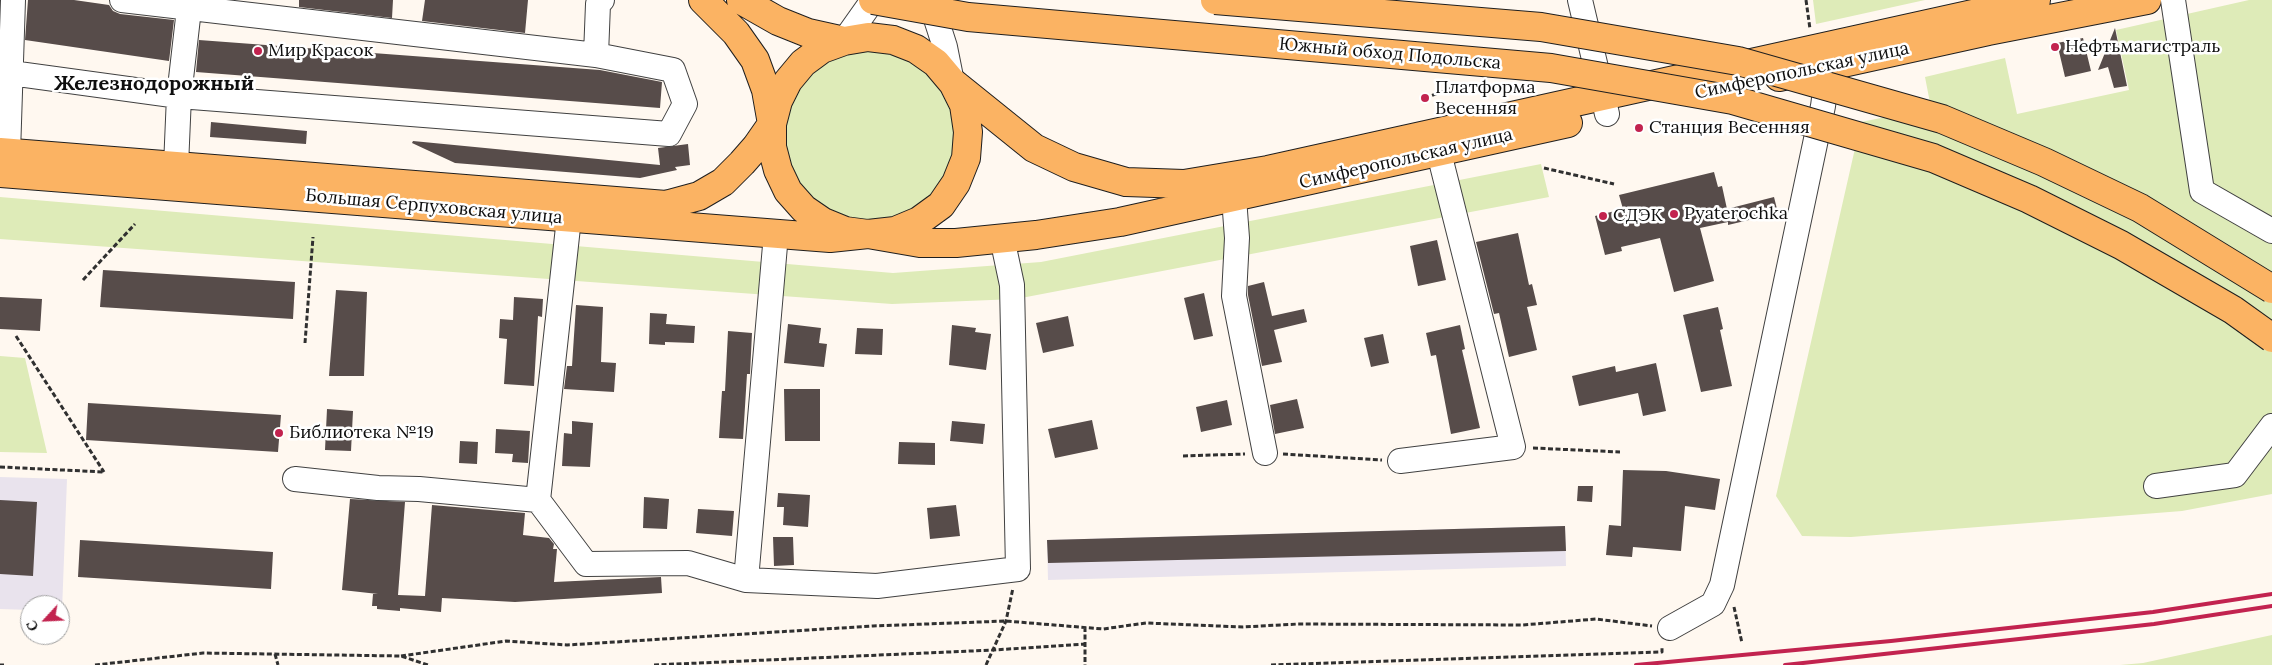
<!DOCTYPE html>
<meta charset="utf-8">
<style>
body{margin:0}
#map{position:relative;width:2272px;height:665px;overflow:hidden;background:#fff8f0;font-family:Lora,serif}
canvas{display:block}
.north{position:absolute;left:20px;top:595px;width:50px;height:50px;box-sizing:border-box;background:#fff;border:1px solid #9f9f9f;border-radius:50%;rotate:245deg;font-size:14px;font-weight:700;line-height:20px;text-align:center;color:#0e0e0e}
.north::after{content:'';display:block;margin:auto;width:18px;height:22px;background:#c2234f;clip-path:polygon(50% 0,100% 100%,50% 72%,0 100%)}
</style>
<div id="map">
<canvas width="2272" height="665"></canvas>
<div class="north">С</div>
</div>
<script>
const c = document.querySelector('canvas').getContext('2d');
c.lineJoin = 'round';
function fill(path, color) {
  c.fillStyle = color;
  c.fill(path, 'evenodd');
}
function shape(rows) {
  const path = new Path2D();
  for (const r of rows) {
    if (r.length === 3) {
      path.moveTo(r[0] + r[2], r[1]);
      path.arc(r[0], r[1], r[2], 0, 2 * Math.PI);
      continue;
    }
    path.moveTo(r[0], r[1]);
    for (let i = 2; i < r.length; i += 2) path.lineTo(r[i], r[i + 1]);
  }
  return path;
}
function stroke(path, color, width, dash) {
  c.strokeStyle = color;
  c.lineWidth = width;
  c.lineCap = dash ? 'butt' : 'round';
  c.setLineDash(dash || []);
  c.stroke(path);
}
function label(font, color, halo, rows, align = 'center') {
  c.font = font + ' Lora,serif';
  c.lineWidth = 5;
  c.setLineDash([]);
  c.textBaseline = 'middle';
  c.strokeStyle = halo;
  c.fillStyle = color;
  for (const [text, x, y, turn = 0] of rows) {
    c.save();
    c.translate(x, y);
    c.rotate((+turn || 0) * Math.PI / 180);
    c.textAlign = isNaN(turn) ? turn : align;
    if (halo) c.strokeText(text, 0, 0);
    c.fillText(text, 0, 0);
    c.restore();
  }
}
fill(shape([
 [0,477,67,479,62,611,60,611,60,605,30,605,30,610,0,609],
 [1565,526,1566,566,1048,580,1047,540]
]), '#e9e3ed');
fill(shape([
 [1813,0,1925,0,1816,24],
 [2249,0,2272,0,2272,494,2182,511,1851,537,1802,536,1776,496,1861,122,1931,108,1925,77,2005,58,2017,114,2129,90,2116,30],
 [871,136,85],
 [1541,164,1549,197,1016,299,892,304,0,239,0,197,893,273,1041,262],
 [0,356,25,358,47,453,0,452],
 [2272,635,2272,665,2120,665,2143,663]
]), '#deebb8');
fill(shape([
 [28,0,74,0,109,5,113,11,120,14,174,20,169,61,25,40],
 [299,0,393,0,392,18,299,7],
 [425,0,528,0,525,33,422,21],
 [2115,28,2127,86,2114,88,2108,67,2098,70],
 [2083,38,2091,71,2065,77,2057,43],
 [199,40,600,70,662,82,660,108,196,72],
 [211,122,307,131,306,144,210,137],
 [413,141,660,165,658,148,688,144,690,165,675,167,677,170,640,178,455,163,412,143],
 [1714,172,1718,187,1722,186,1727,209,1774,197,1778,213,1728,225,1728,222,1700,228,1714,281,1674,292,1660,238,1621,247,1622,251,1605,255,1595,216,1623,209,1619,195],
 [1518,233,1529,285,1532,284,1537,305,1527,307,1537,350,1509,357,1499,313,1494,314,1476,242],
 [1437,240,1446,280,1418,286,1410,246],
 [103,270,295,282,293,319,100,307],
 [1264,282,1272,316,1304,309,1307,322,1274,330,1282,362,1262,366,1248,295,1248,286],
 [336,290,367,292,364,376,329,376],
 [1204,293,1213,336,1194,340,1184,298],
 [0,297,42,299,40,331,0,329],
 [514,297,543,299,542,317,538,316,534,386,504,384,507,339,499,338,500,319,513,320],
 [576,305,603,307,601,362,616,363,614,392,564,389,567,366,572,366],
 [1718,307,1723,329,1720,330,1732,386,1701,392,1683,315],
 [650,313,667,314,666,324,695,326,694,343,665,342,665,345,649,344],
 [1068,316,1074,346,1043,353,1036,323],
 [788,324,821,328,819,343,827,344,824,367,784,363],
 [952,325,976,328,975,332,991,334,986,370,949,365],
 [1460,325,1465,349,1462,350,1480,428,1451,434,1436,355,1431,356,1426,333],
 [857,328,883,329,882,355,855,354],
 [728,331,752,333,750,374,747,374,743,439,719,438,722,391,725,391],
 [1383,334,1389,363,1371,367,1364,338],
 [1656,363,1666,411,1643,416,1638,393,1579,406,1572,376,1615,366,1616,372],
 [784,389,820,389,820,441,785,441],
 [1297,399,1304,428,1275,434,1270,405],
 [1227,400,1232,425,1201,432,1196,407],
 [88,403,281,415,278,452,86,440],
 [327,409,353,411,351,451,325,450],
 [1092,420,1098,449,1055,458,1048,429],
 [572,421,593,423,590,467,562,466,564,433,572,434],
 [952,421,985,424,983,444,950,441],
 [496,429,530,431,528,463,512,462,513,454,495,453],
 [460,441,478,442,477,464,459,463],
 [899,442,935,443,935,465,898,464],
 [1623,470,1666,471,1720,479,1715,510,1685,506,1681,551,1633,547,1632,557,1606,555,1609,525,1621,526],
 [1578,486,1593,486,1592,502,1577,501],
 [778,493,810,495,808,527,783,525,784,507,777,507],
 [644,497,669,499,667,529,643,528],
 [350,499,405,502,398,595,425,596,432,505,525,513,523,535,549,538,554,544,553,549,557,549,554,582,661,577,662,593,515,602,442,598,441,612,400,608,400,611,377,609,377,606,372,606,373,594,378,594,342,590],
 [0,500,37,502,33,576,0,574],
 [956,505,960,536,930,539,927,508],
 [698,509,734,511,732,536,696,533],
 [1565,526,1566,551,1048,563,1047,540],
 [773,537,793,537,794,565,774,566],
 [80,540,273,552,271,589,78,577]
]), '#574c4a');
const minor = shape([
 [122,0,596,55,598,4,602,0],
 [930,0,945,47,952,82],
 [1580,0,1607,114],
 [2173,0,2202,191,2272,231],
 [844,41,873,0],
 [11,73,179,96,669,134,685,104,673,70,596,55],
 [8,153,13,0],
 [176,166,179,96,189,9,187,0],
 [1234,198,1237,238,1234,296,1265,453],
 [569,218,538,500,586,564,688,563,746,580,877,586,1018,569,1012,285,1002,238],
 [1400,461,1513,447,1439,153],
 [295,479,378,488,419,489,538,500],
 [2156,486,2235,475,2272,426],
 [746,580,776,234],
 [1670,628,1713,604,1722,585,1823,106,1826,84,1823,68]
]);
const major = shape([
 [703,0,736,33,755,60,766,90,772,124,772,147,778,170,788,191,804,209,823,222,845,231,868,234,895,231,919,221,941,205,956,183,966,158,968,132,964,105,954,85],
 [741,0,778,21,808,33,844,41],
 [1779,77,1988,31,2147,0],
 [0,152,666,205,699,196,723,182,742,163,756,147,772,124,778,101,788,81,803,63,822,49,844,41,868,37,893,40,916,49,936,63,952,82,1034,148,1074,167,1126,182,1184,184,1268,170,2036,0],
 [0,173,830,238,868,234,920,243,956,243,1036,235,1120,222,1568,123]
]);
stroke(minor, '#414141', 26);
stroke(major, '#1f1f1f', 30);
stroke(shape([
 [1806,0,1810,29],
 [1425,98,1466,83],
 [1544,168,1614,184],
 [83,280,135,224],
 [16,336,104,472],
 [305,343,313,237],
 [1533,448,1620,452],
 [1283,454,1382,460],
 [1183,456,1245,454],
 [0,467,104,472],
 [1734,607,1742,643],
 [1085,627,1085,665],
 [275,654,278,665],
 [401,656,506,641,567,645,873,626,1006,621,1103,629,1146,623,1243,627,1298,624,1523,625,1596,619,1652,626],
 [0,665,4,665],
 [95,665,203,653,401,656,428,665],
 [654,665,994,650,1085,644],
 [986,665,1006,621,1013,588],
 [1271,665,1662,652,1662,646]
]), '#303030', 3, [5, 2.5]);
stroke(minor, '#fff', 24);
stroke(major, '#fbb363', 28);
stroke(shape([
 [1636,665,1891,641,2153,612,2272,594],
 [1785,665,2154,624,2272,606]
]), '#c2234f', 4);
const majorBridge = shape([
 [873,0,968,17,1551,68,1733,100,1933,158,2029,199,2121,245,2233,310,2272,338],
 [1215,0,1541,27,1738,61,1942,119,2044,162,2140,208,2272,289]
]);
stroke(majorBridge, '#1f1f1f', 30, []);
stroke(majorBridge, '#fbb363', 28);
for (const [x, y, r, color] of [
 [2055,47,5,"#c2234f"],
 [258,51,5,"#c2234f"],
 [1425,98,5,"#c2234f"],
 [1639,128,5,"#c2234f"],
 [1674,214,5,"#c2234f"],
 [1603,216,5,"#c2234f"],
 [279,433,5,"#c2234f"]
]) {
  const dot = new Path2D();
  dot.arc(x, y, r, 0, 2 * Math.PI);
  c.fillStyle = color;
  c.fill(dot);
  stroke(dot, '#fff', 2);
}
label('18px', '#0e0e0e', '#fff', [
 ["Нефтьмагистраль",2065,47],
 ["Мир Красок",268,51],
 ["Платформа",1435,88],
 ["Весенняя",1435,109],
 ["Станция Весенняя",1649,128],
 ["Pyaterochka",1684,214],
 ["СДЭК",1613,216],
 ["Библиотека №19",289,433]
], 'left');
label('18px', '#0e0e0e', '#fff', [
 ["Южный обход Подольска",1390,54,5],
 ["Симферопольская улица",1802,71,-12],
 ["Симферопольская улица",1406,159,-13],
 ["Большая Серпуховская улица",434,207,5]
]);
label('bold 20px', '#0e0e0e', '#fff', [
 ["Железнодорожный",154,84]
]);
</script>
